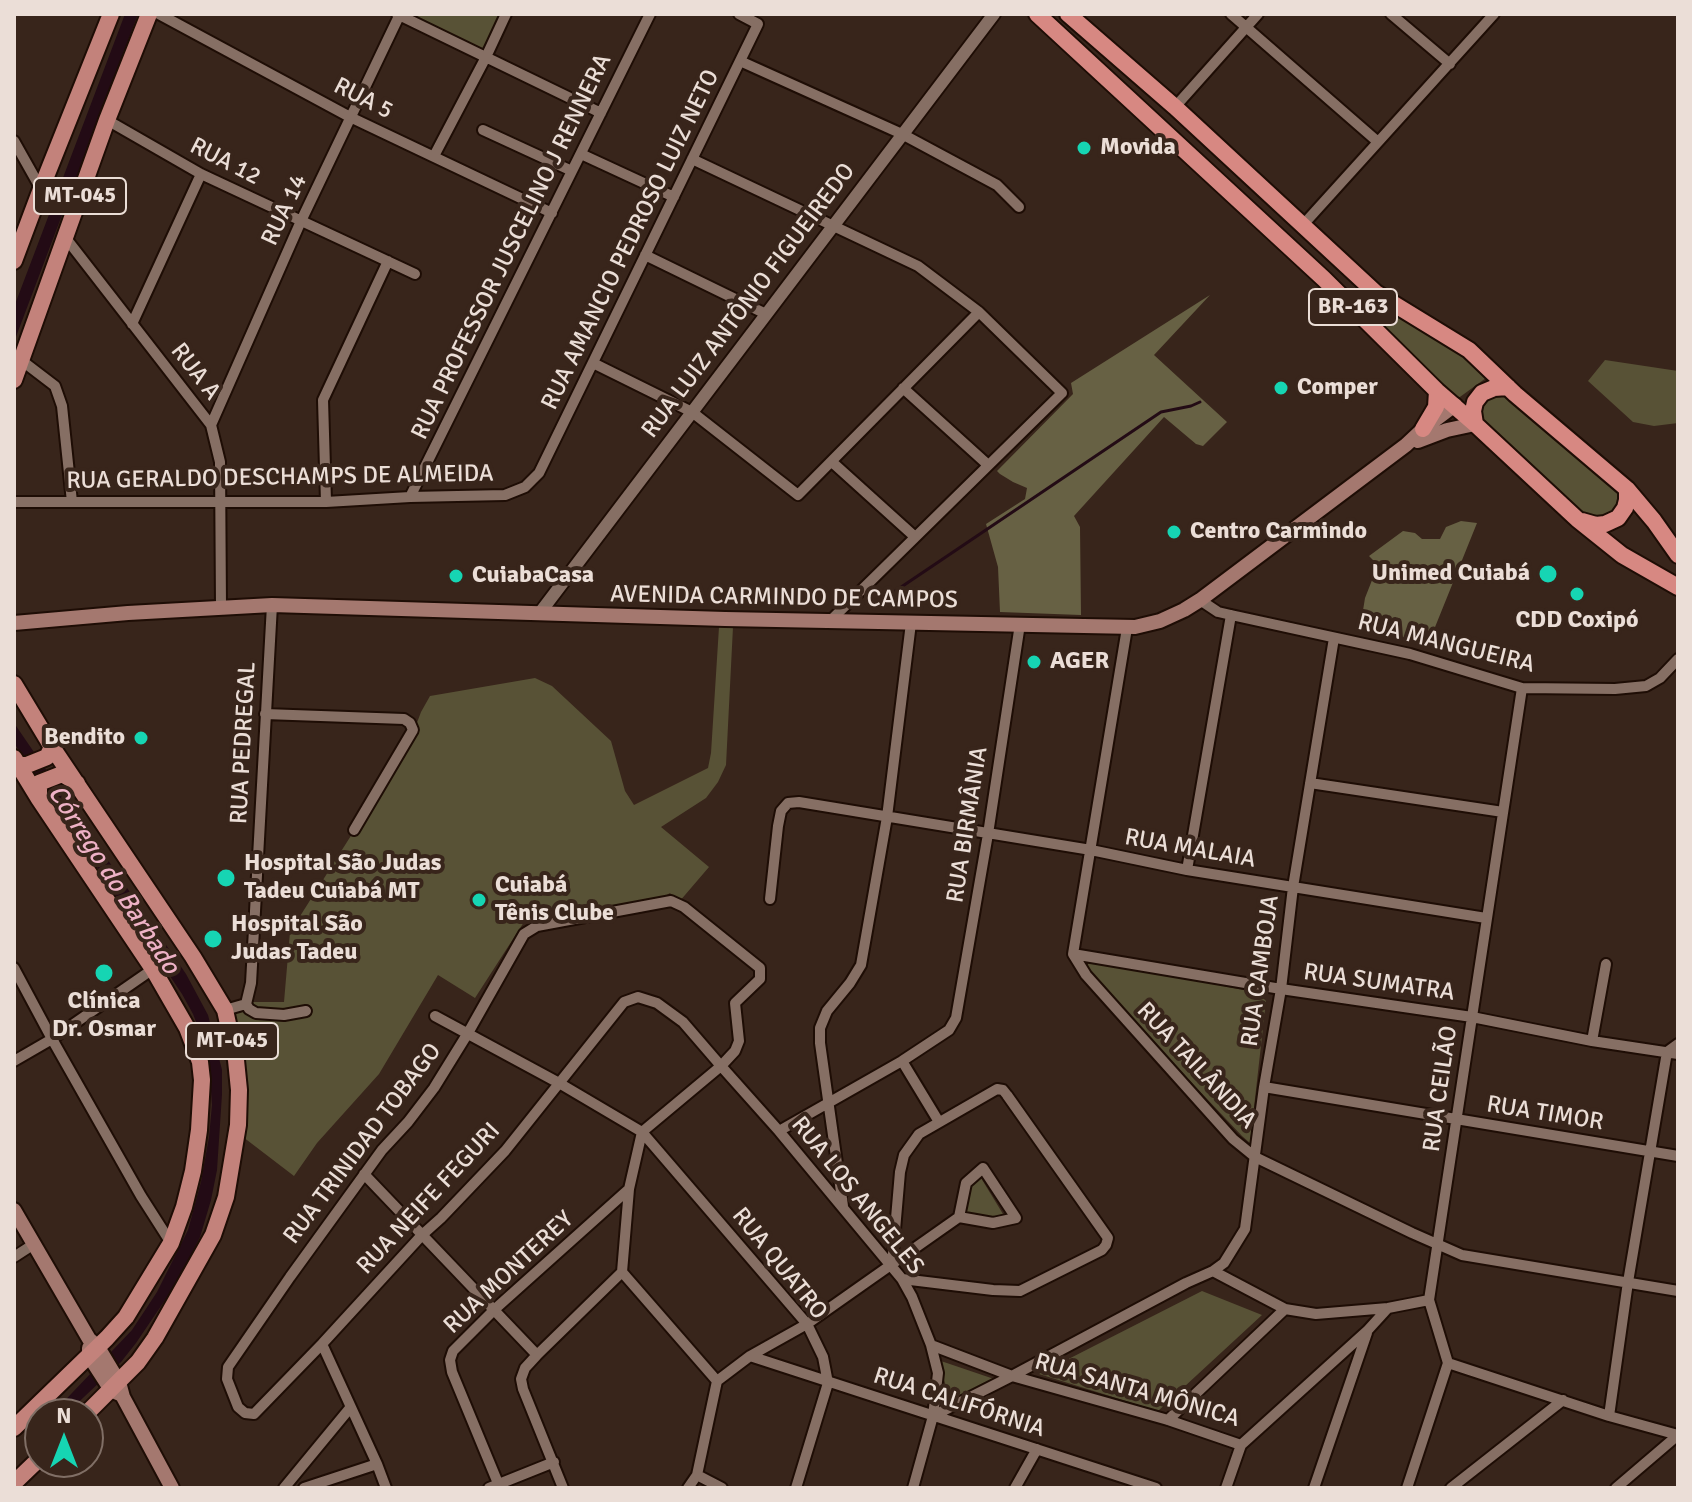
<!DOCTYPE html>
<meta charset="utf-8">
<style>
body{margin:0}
#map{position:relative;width:1692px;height:1502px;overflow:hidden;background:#38251b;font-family:Signika,sans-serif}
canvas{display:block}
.frame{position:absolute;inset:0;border:16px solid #ebded7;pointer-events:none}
.north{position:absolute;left:24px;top:1398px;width:80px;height:80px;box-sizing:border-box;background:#38251b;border:2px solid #806f66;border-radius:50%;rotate:0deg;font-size:22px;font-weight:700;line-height:32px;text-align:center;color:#ebded7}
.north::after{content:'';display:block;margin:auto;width:28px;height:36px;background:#16d5b3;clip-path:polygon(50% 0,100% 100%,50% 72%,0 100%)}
</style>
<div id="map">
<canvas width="1692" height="1502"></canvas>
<div class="frame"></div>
<div class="north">N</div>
</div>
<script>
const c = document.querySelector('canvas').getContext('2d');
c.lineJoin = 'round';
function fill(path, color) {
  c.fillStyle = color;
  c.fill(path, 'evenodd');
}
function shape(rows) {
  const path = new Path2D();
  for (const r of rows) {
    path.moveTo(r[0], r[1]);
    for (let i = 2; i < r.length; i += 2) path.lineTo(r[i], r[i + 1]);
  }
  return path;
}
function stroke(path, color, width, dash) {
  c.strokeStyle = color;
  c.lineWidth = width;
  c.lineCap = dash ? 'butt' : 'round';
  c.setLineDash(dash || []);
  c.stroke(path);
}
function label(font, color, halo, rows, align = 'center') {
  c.font = font + ' Signika,sans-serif';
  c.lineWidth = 8;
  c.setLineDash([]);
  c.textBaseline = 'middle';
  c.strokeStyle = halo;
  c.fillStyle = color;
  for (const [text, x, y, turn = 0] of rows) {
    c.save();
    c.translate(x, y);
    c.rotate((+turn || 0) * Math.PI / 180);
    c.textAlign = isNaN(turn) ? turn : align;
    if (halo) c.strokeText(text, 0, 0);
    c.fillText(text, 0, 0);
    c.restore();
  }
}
fill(shape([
 [402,14,501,14,483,52],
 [1371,297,1452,348,1486,378,1453,402,1405,352,1366,303],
 [1605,360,1678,371,1678,423,1654,426,1633,422,1588,381],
 [1496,394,1503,396,1550,436,1619,490,1621,497,1618,512,1594,521,1480,423,1480,401],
 [719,627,733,627,726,765,718,782,706,798,661,827,709,867,679,902,670,893,660,899,524,922,475,998,438,975,379,1074,317,1143,294,1176,243,1137,243,1087,237,1029,229,1018,250,1002,284,1002,290,932,409,744,421,712,430,696,535,678,552,686,611,741,625,791,634,805,708,768,711,753],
 [1091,959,1258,993,1266,1001,1250,1143,1242,1136,1085,970],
 [981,1178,1003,1214,992,1218,964,1212,967,1188],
 [1202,1291,1262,1315,1158,1411,1039,1374],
 [938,1360,997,1380,940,1404,945,1383]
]), '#585236');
fill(shape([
 [1210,295,1154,355,1227,422,1203,446,1196,444,1164,417,1074,516,1080,527,1081,615,1000,612,998,567,986,524,1025,499,1027,488,1013,482,1000,474,997,471,1073,394,1071,383],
 [1461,521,1477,523,1429,642,1360,629,1365,598,1378,565,1369,556,1403,531,1415,533,1422,539,1440,539,1446,527]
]), '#676144');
fill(shape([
 [125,14,138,14,14,342,14,307],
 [14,723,186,974,208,1015,222,1070,222,1094,217,1170,211,1200,200,1237,191,1255,182,1275,136,1343,121,1362,66,1414,52,1414,132,1330,157,1292,188,1230,201,1182,209,1137,212,1105,210,1076,201,1035,193,1014,182,994,14,743]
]), '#230b15');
stroke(shape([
 [876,604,1161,412,1191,406,1200,402]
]), '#230b15', 3);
const minor = shape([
 [159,14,350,117,552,213],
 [397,14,601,113],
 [1231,14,1378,142],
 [1391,14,1450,64],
 [740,61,902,134,997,185,1019,207],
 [1175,107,1258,14],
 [107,120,201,174,415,274],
 [483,130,572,171],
 [14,141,41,189],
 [581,154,674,197],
 [434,156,486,57,506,14],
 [692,159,918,266,979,312,1062,393,831,620],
 [1302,226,1494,14],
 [65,237,211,425,220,462,221,606],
 [645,255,766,314],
 [132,324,201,174],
 [21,360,55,386,62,406,72,502],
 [593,363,692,412,798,495,979,312],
 [903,388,987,464],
 [211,425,301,221,400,14],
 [832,462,914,536],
 [410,497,650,14],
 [14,502,326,502,410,497,505,495,525,487,539,473,758,24,739,14],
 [326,502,323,400,388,261],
 [1200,600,1218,612,1231,615,1410,654,1522,688,1615,689,1646,686,1660,678,1678,659],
 [265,714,404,719,410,723,413,730,354,830],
 [1310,783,1503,812],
 [1187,870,1231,615],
 [770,899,778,826,781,811,788,803,799,802,1091,850,1187,870,1486,918],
 [1073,954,1086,975,1233,1139,1255,1157,1412,1233,1462,1255,1678,1291],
 [1073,954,1281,989,1472,1017,1592,1041,1678,1054],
 [1073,954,1127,628],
 [14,968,52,1039,141,1196,171,1243],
 [246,1004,249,1009,256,1013,284,1015,306,1011],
 [225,1010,246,1004,251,983,272,605],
 [435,1016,559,1083,642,1132,807,1324,823,1357,828,1383,796,1488],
 [1592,1041,1606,964],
 [14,1061,52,1039,153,969],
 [902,1061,939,1122],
 [1264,1087,1678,1156],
 [779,1131,902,1061,949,1030,956,1018,988,834,1020,624],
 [364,1174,537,1355],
 [843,1206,820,1043,820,1028,827,1011,850,983,861,965,887,817,911,623],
 [14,1257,34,1244],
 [892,1265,900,1172,904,1155,919,1134,997,1089,1003,1090,1007,1095,1108,1238,1106,1245,1102,1250,1020,1291,993,1290,902,1279],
 [1213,1271,1285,1309,1316,1314,1388,1308,1429,1300],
 [622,1272,629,1189,642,1132,721,1066,735,1051,739,1041,735,1003,760,979,760,968,684,907,671,901,537,926,524,934,468,1033,434,1088,408,1122,382,1150,290,1277,228,1367,227,1379,238,1407,245,1413,254,1414,322,1344,422,1235,441,1218,505,1151,624,1002,638,997,657,1003,683,1022,721,1066,779,1131,902,1279,912,1297,931,1345,938,1373,933,1416,913,1488],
 [322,1344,377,1464,386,1488],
 [931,1345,1012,1376,1168,1420,1241,1445,1367,1331,1388,1308],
 [750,1356,1156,1488],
 [1448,1363,1609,1416,1678,1435],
 [717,1381,750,1356,807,1324,959,1217,966,1183,983,1168,1016,1218,993,1223,959,1217],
 [933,1416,1012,1376,1186,1283,1213,1271,1224,1263,1245,1229,1264,1087,1281,989,1293,887,1334,638],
 [1609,1416,1628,1282,1667,1052,1678,1044],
 [1168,1420,1285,1309],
 [697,1475,722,1488],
 [284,1488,350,1408],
 [304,1488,377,1464],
 [489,1488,554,1462],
 [500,1488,452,1372,450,1360,453,1351,495,1309,629,1189],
 [563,1488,523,1389,521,1379,525,1368,537,1355,622,1272,717,1381],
 [688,1488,697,1475,717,1381],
 [1015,1488,1037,1449],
 [1226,1488,1241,1445],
 [1314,1488,1367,1333],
 [1407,1488,1448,1363,1429,1300,1522,688],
 [1451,1488,1563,1400],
 [1616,1488,1678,1435]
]);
const tertiary = shape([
 [539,614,994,14]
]);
const secondary = shape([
 [1418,441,1447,430,1475,424],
 [14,623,128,613,272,605,725,619,1135,627,1160,621,1184,610,1200,600,1406,445,1423,429,1455,405],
 [14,1210,89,1339,98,1347,119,1382,123,1397,172,1488],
 [89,1348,89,1356,111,1390,120,1394]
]);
const primary = shape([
 [14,261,41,189,111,14],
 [14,380,107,120,149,14],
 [14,684,52,747,193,957,225,1010,236,1060,239,1090,238,1125,226,1197,213,1235,155,1338,138,1362,86,1414],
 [14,758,39,799,153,969,187,1028,200,1062,202,1080,199,1130,193,1171,184,1207,171,1243,126,1317,107,1338,14,1428],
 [18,765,27,765,47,757,52,747],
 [39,799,39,783,62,774,77,783],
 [14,1483,40,1458]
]);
const trunk = shape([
 [1037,14,1324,279,1437,391,1475,424,1577,519,1622,555,1678,587],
 [1068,14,1175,107,1376,293,1469,350,1515,394,1627,489,1654,521,1678,555],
 [1475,424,1473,411,1475,402,1482,393,1494,388,1508,387],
 [1423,429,1436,407,1437,391],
 [1582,521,1596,525,1605,524,1618,518,1625,508,1627,500,1627,489]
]);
stroke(minor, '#1e0d05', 14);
stroke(tertiary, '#1e0d05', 16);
stroke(secondary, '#1e0d05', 18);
stroke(primary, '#1e0d05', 20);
stroke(trunk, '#1e0d05', 20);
stroke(minor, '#866f64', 10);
stroke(tertiary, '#866f64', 12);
stroke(secondary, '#a4786f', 14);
stroke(primary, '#c3827b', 16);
stroke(trunk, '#d78882', 16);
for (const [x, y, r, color] of [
 [1084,148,8,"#16d5b3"],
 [1281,388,8,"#16d5b3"],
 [1174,532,8,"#16d5b3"],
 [1548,574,10,"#16d5b3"],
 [456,576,8,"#16d5b3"],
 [1577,594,8,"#16d5b3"],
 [1034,662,8,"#16d5b3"],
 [141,738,8,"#16d5b3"],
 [226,878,10,"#16d5b3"],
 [479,900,8,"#16d5b3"],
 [213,939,10,"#16d5b3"],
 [104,973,10,"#16d5b3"]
]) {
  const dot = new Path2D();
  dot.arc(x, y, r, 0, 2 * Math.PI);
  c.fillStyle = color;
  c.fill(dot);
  stroke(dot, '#38251b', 3);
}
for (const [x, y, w] of [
 [80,196,92],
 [1353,307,88],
 [232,1041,92]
]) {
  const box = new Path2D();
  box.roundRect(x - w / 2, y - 18, w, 36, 6);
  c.fillStyle = '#38251b';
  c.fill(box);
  stroke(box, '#ebded7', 2);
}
label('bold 22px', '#ebded7', null, [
 ["MT-045",80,196],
 ["BR-163",1353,307],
 ["MT-045",232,1041]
]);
label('24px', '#ebded7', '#38251b', [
 ["RUA 5",363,99,27],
 ["RUA 12",225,162,27],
 ["RUA 14",285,210,-65],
 ["RUA AMANCIO PEDROSO LUIZ NETO",631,240,-64],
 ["RUA PROFESSOR JUSCELINO J RENNERA",512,247,-64],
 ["RUA LUIZ ANTÔNIO FIGUEIREDO",749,301,-53],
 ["RUA A",195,372,52],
 ["RUA GERALDO DESCHAMPS DE ALMEIDA",280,478,-1],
 ["AVENIDA CARMINDO DE CAMPOS",784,598,1],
 ["RUA MANGUEIRA",1446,644,14],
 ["RUA PEDREGAL",244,743,-87],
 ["RUA BIRMÂNIA",968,825,-81],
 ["RUA MALAIA",1190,849,10],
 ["RUA CAMBOJA",1261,971,-82],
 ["RUA SUMATRA",1379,983,8],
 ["RUA TAILÂNDIA",1196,1066,47],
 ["RUA CEILÃO",1441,1089,-82],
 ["RUA TIMOR",1545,1114,9],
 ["RUA TRINIDAD TOBAGO",363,1144,-53],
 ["RUA LOS ANGELES",857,1196,51],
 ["RUA NEIFE FEGURI",429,1199,-47],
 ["RUA QUATRO",779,1264,51],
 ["RUA MONTEREY",509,1273,-43],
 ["RUA SANTA MÔNICA",1137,1391,16],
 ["RUA CALIFÓRNIA",959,1403,18]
]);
label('bold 24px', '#ebded7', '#38251b', [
 ["Movida",1100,148],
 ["Comper",1297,388],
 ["Centro Carmindo",1190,532],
 ["Unimed Cuiabá",1530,574,"right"],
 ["CuiabaCasa",472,576],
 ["CDD Coxipó",1577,621,"center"],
 ["AGER",1050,662],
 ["Bendito",125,738,"right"],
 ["Hospital São Judas",244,864],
 ["Tadeu Cuiabá MT",244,892],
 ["Cuiabá",495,886],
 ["Tênis Clube",495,914],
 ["Hospital São",231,925],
 ["Judas Tadeu",231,953],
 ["Clínica",104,1002,"center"],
 ["Dr. Osmar",104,1030,"center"]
], 'left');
label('italic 26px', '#eeb2c6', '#38251b', [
 ["Córrego do Barbado",113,880,57]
]);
</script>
